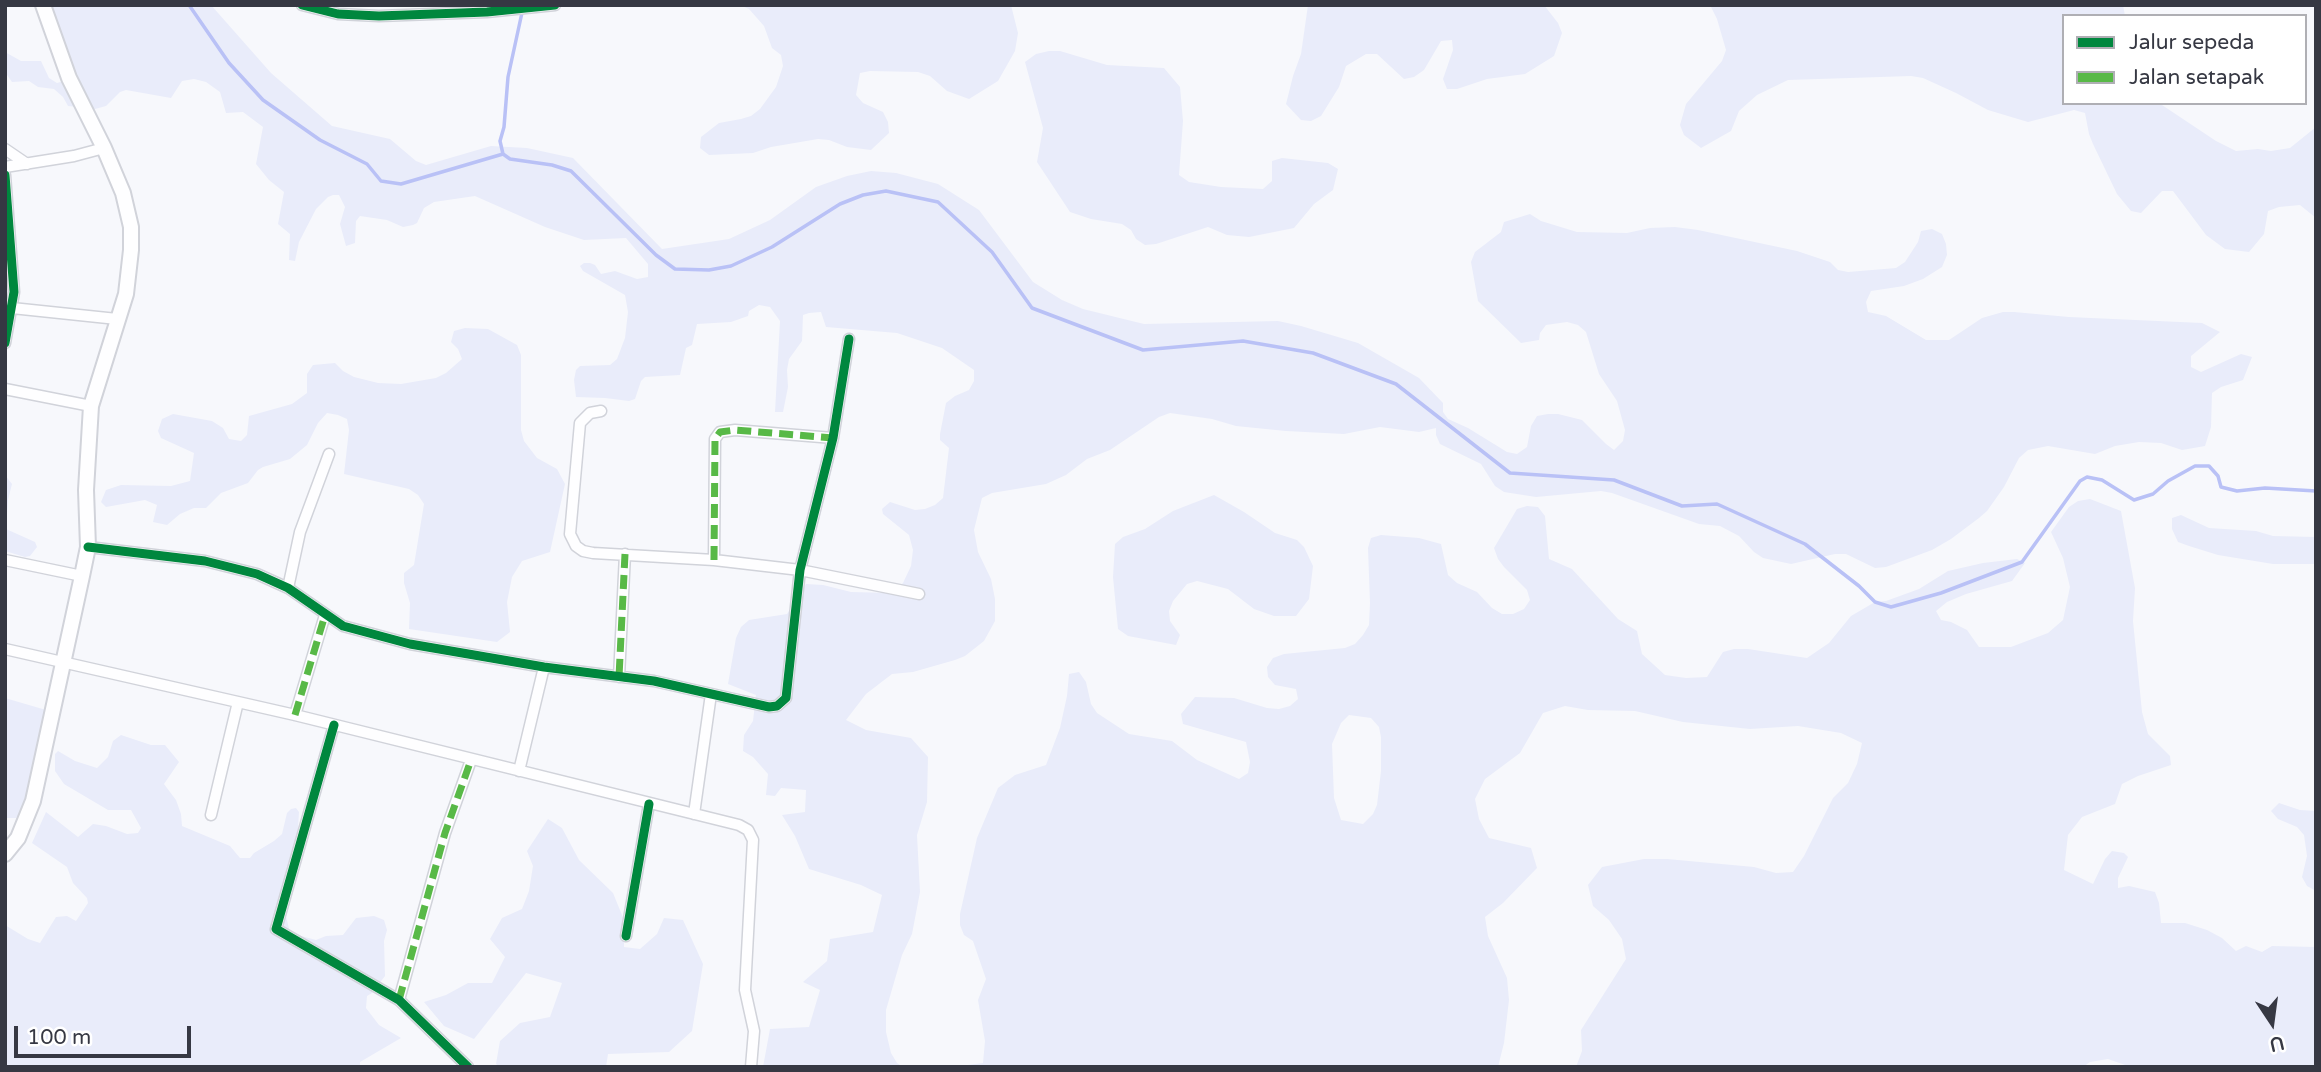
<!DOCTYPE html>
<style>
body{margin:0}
#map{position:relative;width:2321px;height:1072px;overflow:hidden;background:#f7f8fc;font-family:"Varela Round",sans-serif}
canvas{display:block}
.frame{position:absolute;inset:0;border:7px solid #363843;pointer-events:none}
.legend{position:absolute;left:2062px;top:14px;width:245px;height:91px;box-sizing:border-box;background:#fff;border:2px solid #afafb4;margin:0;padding:9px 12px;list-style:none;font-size:21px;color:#363843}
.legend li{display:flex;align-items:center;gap:14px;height:35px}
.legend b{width:35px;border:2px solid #afafb4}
.north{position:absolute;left:2237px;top:988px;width:70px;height:70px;-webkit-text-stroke:5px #fff;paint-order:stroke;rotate:167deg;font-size:19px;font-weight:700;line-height:28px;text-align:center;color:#363843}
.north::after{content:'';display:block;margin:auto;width:24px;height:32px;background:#363843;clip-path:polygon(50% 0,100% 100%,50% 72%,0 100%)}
.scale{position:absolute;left:14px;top:1026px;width:177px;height:32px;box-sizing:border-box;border:4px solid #363843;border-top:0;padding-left:9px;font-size:21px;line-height:24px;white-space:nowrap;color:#363843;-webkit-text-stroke:5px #fff;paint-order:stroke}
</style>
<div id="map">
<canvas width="2321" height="1072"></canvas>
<div class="frame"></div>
<ul class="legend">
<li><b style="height:9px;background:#00873e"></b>Jalur sepeda</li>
<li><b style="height:9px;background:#58b947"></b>Jalan setapak</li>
</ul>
<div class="north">U</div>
<div class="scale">100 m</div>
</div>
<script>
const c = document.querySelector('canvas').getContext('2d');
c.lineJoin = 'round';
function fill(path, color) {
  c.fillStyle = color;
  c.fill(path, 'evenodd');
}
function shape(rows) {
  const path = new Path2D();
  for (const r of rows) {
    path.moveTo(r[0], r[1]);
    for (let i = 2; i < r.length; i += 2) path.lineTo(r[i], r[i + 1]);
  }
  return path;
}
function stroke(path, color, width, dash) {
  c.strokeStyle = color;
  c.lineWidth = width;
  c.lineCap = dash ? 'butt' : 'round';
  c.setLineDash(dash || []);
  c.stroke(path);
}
fill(shape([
 [38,5,211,5,271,73,332,126,390,139,416,161,426,165,491,146,527,148,573,158,662,249,729,239,770,220,816,187,847,176,871,171,896,173,938,184,979,210,1033,282,1062,300,1083,309,1144,324,1278,321,1301,326,1358,343,1419,378,1443,403,1443,412,1448,419,1468,428,1507,452,1517,454,1527,447,1531,426,1537,416,1548,414,1558,414,1582,420,1606,444,1614,450,1623,441,1625,430,1617,401,1599,374,1586,332,1578,325,1567,322,1546,325,1540,333,1539,340,1521,343,1478,301,1471,262,1475,252,1501,232,1504,222,1530,214,1541,221,1577,232,1627,233,1650,228,1675,227,1698,230,1797,251,1830,262,1838,270,1848,272,1896,268,1905,262,1918,242,1921,231,1932,229,1942,234,1946,244,1947,255,1942,267,1923,279,1904,286,1871,291,1866,302,1868,312,1886,316,1926,340,1949,340,1982,318,2003,312,2014,312,2069,317,2202,323,2220,332,2191,356,2191,367,2201,372,2241,354,2252,357,2243,380,2221,387,2212,393,2211,427,2205,446,2182,450,2161,443,2139,442,2115,446,2095,454,2048,446,2028,450,2019,458,2004,487,1987,511,1979,518,1951,539,1932,550,1886,567,1875,568,1846,554,1835,554,1791,564,1763,558,1754,552,1739,536,1720,526,1699,524,1612,493,1601,491,1536,497,1504,492,1495,486,1481,464,1440,444,1436,435,1436,428,1419,432,1380,427,1344,434,1286,431,1236,426,1212,419,1170,413,1159,417,1110,450,1087,459,1066,475,1046,484,992,493,982,498,974,530,978,552,991,579,995,599,995,621,984,641,965,656,955,660,913,672,892,674,866,694,846,720,866,730,911,738,928,757,927,802,917,835,920,892,912,934,902,955,886,1010,886,1032,891,1053,897,1063,903,1067,763,1067,770,1029,809,1027,820,990,803,982,827,961,830,939,873,932,882,895,861,885,809,869,795,836,782,815,805,812,806,790,781,788,775,796,766,795,768,774,753,757,743,751,744,735,753,721,756,695,728,684,736,638,741,627,749,620,787,614,806,584,823,585,851,592,892,593,903,583,911,566,913,550,909,535,883,514,882,509,890,502,915,510,925,509,935,505,943,498,949,448,940,440,940,434,946,403,955,396,969,390,974,381,974,370,942,348,897,333,826,327,821,312,809,313,803,315,802,341,789,359,787,370,788,387,783,412,775,412,780,321,770,307,759,305,749,311,748,316,731,322,697,324,692,345,686,348,680,375,645,377,641,381,635,399,629,401,605,398,576,397,574,380,576,370,580,366,610,365,617,359,625,338,628,312,625,295,583,271,580,266,584,263,590,263,595,265,601,274,615,271,637,279,648,277,648,264,626,238,584,240,545,227,475,196,434,202,424,208,417,223,413,225,403,227,387,220,360,216,356,221,355,243,346,246,340,224,345,207,339,195,333,195,328,197,316,209,299,242,295,261,289,260,290,234,278,224,284,192,269,180,256,164,263,127,243,112,226,113,220,92,206,82,194,79,182,81,171,98,126,90,120,92,106,106,95,109,68,106,63,97,54,89,38,87,29,81,12,82,5,72,5,52,21,61,41,61,49,78,57,83,64,81],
 [740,5,1011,5,1018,33,1015,51,998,81,969,99,947,91,930,76,918,72,870,71,860,73,856,95,863,103,883,112,888,122,889,133,871,150,847,147,829,140,818,139,771,147,753,153,709,155,700,148,701,137,719,123,741,119,751,116,760,109,776,87,783,66,781,55,772,48,764,26,749,9],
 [1308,5,1544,5,1558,23,1562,33,1554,56,1525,74,1487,79,1457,89,1447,89,1443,79,1453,50,1452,40,1441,41,1424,70,1414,77,1404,79,1377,54,1366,54,1346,66,1339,87,1321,116,1311,121,1301,120,1286,104,1293,76,1301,54],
 [1710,5,2123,5,2125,16,2064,16,2064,103,2159,103,2216,141,2236,151,2258,149,2271,151,2290,148,2316,127,2316,218,2300,205,2279,207,2268,211,2264,234,2249,252,2225,249,2206,235,2173,191,2162,191,2141,213,2131,211,2117,194,2093,144,2089,134,2085,113,2074,110,2028,122,1988,110,1956,93,1923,78,1911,76,1788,80,1757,95,1739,111,1731,131,1701,148,1684,135,1680,125,1686,104,1722,61,1726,50,1717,19],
 [1049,51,1060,51,1107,65,1164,68,1180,87,1183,121,1179,175,1189,182,1221,187,1263,189,1272,181,1272,161,1282,158,1328,163,1338,169,1333,190,1314,204,1294,228,1249,237,1227,235,1208,227,1156,244,1145,245,1136,239,1131,230,1122,224,1091,219,1070,212,1037,162,1043,128,1025,62,1036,54],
 [465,328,488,329,517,345,521,355,521,430,524,441,537,458,557,469,565,484,550,552,522,561,512,577,507,602,510,632,497,642,409,629,410,603,404,583,404,573,414,565,424,504,418,495,409,489,344,474,349,430,347,419,338,415,327,413,318,423,307,445,290,459,263,467,258,470,248,483,221,493,206,508,194,508,180,514,167,525,153,522,157,505,145,500,106,507,101,502,106,490,121,485,171,486,190,481,194,453,161,438,158,431,162,419,173,414,212,421,223,428,229,439,241,441,247,435,249,416,292,404,307,393,307,374,313,365,335,363,343,371,354,377,378,383,401,384,436,378,446,373,462,359,458,349,451,342,454,331],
 [5,475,12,484,8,500,6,529,35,542,37,547,30,556,25,557,5,551],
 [1214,495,1244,512,1275,533,1297,540,1304,547,1313,566,1309,599,1296,616,1274,616,1254,609,1228,589,1197,581,1187,584,1173,601,1169,611,1170,621,1180,635,1176,645,1128,636,1118,629,1113,577,1115,544,1123,537,1145,529,1173,511],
 [2090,499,2121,511,2135,588,2133,621,2142,712,2148,734,2170,756,2171,765,2138,776,2122,784,2115,804,2082,817,2068,835,2064,870,2093,884,2105,859,2112,851,2124,853,2128,857,2118,878,2118,888,2129,886,2155,892,2159,903,2161,923,2185,923,2207,930,2222,938,2236,951,2246,946,2262,952,2272,946,2316,947,2316,1067,2131,1067,2108,1059,2090,1062,2083,1067,1576,1067,1582,1051,1581,1030,1626,959,1622,939,1609,920,1593,906,1588,885,1602,867,1644,859,1667,859,1754,867,1776,873,1793,872,1804,856,1833,798,1848,783,1857,764,1862,743,1841,733,1798,726,1750,729,1683,722,1635,711,1588,710,1565,706,1543,713,1520,753,1485,779,1475,799,1479,819,1489,838,1531,848,1537,868,1503,903,1485,917,1488,936,1507,978,1509,1000,1504,1043,1498,1067,952,1067,983,1063,985,1041,978,1000,986,979,973,941,964,935,960,925,960,914,977,838,998,788,1015,775,1046,765,1060,728,1067,696,1069,674,1079,672,1086,682,1091,704,1097,713,1129,734,1172,741,1197,760,1239,779,1248,773,1250,762,1246,742,1183,724,1181,714,1195,697,1234,698,1267,708,1279,709,1290,706,1298,699,1296,689,1275,685,1268,677,1267,667,1273,658,1284,654,1345,648,1355,644,1363,635,1369,625,1370,603,1368,548,1371,538,1381,535,1419,538,1441,544,1448,575,1457,583,1477,592,1492,608,1502,614,1513,614,1524,609,1530,600,1527,590,1504,567,1498,559,1494,548,1517,509,1527,506,1538,507,1545,516,1549,559,1572,569,1618,619,1637,631,1642,654,1665,675,1686,678,1707,677,1723,652,1734,649,1748,649,1807,658,1829,643,1851,616,1875,602,1886,601,1919,589,1948,571,1983,563,2017,559,2025,563,2012,581,1966,594,1947,602,1936,611,1941,620,1951,622,1967,630,1979,647,2011,647,2048,633,2063,620,2070,587,2063,558,2051,532,2069,507,2078,501],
 [1349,715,1371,718,1379,727,1381,737,1381,771,1377,805,1373,814,1363,824,1341,820,1334,798,1332,744,1341,723],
 [2181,515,2209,528,2256,531,2273,536,2316,537,2316,564,2273,564,2218,555,2189,546,2178,542,2172,529,2172,518],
 [5,698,46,710,25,808,16,818,5,818],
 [121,735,151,745,165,745,179,762,164,784,176,800,181,814,182,826,230,846,240,858,250,858,254,853,274,841,282,834,287,813,291,809,296,808,299,812,295,876,286,916,290,933,316,940,326,936,343,935,356,918,374,916,384,920,387,930,384,941,385,976,372,993,367,996,366,1008,379,1025,401,1038,360,1062,360,1067,5,1067,5,925,28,939,40,943,56,917,67,916,76,921,88,903,87,898,73,883,67,867,32,843,46,812,78,837,93,824,106,826,127,834,138,833,141,828,131,810,108,810,64,784,55,771,55,754,58,751,75,761,97,768,108,757,113,741],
 [2279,803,2300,810,2316,811,2316,891,2307,886,2302,877,2307,856,2304,835,2297,827,2278,819,2271,811],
 [548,819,562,828,579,860,613,893,624,920,624,947,640,949,657,934,664,918,683,920,703,964,692,1031,669,1052,608,1054,606,1067,500,1067,496,1064,500,1041,520,1023,550,1017,562,983,526,973,474,1039,444,1026,424,1002,446,995,468,983,492,983,505,957,490,939,502,918,522,909,529,891,533,866,527,851]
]), '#e9ecfa');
stroke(shape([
 [189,5,229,63,263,100,320,140,367,164,381,181,401,184,503,154,510,159,552,165,571,171,656,255,675,269,709,270,731,266,772,247,840,204,863,195,886,191,938,202,992,252,1032,308,1143,350,1243,341,1313,353,1396,384,1510,473,1614,480,1682,506,1717,504,1805,544,1859,586,1875,602,1891,607,1941,593,2022,562,2080,481,2087,477,2102,480,2134,500,2153,494,2168,481,2195,466,2209,466,2218,476,2221,487,2237,491,2265,488,2316,491],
 [503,154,500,141,504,127,508,77,523,8]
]), '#b9c1f6', 3.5);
const street = shape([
 [302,5,338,14,379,16,487,12,555,5],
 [5,149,27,164],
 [5,167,74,156,104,148],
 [5,175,14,292,5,343],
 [12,308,117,319],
 [5,389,91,406],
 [601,411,590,413,580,423,570,534,576,546,583,551,593,553,714,560,800,570,919,594],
 [88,547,205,561,257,574,288,588,343,626,410,644,544,667,654,681,769,707,777,706,786,698,800,570,833,438,849,339],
 [5,560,82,576],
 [714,560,715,439,720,432,735,430,833,438],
 [288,588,300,532,329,454],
 [5,649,295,715,739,825,748,830,753,840,745,990,754,1031,751,1067],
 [619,677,625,554],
 [295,715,325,615],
 [334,725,276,929,399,1000,468,1067],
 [519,771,544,667],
 [694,814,711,694],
 [211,815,238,702],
 [626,936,649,804],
 [399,1000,445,833,471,760]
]);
const secondary = shape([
 [5,854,18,838,33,801,82,576,88,547,86,490,91,406,126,294,131,250,131,227,123,193,104,148,69,78,43,5]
]);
stroke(street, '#d1d3da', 13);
stroke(secondary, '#d1d3da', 18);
stroke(street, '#fefeff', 10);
stroke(secondary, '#fefeff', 14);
stroke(shape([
 [625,554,619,677,626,678],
 [714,560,715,439,720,432,735,430,833,438],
 [295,715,325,615],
 [399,1000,445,833,471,760]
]), '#58b947', 7, [14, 7]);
stroke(shape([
 [302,5,338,14,379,16,487,12,555,5],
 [5,175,14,292,5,343],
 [88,547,205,561,257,574,288,588,343,626,410,644,544,667,654,681,769,707,777,706,786,698,800,570,833,438,849,339],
 [334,725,276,929,399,1000,468,1067],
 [626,936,649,804]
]), '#00873e', 9);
</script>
